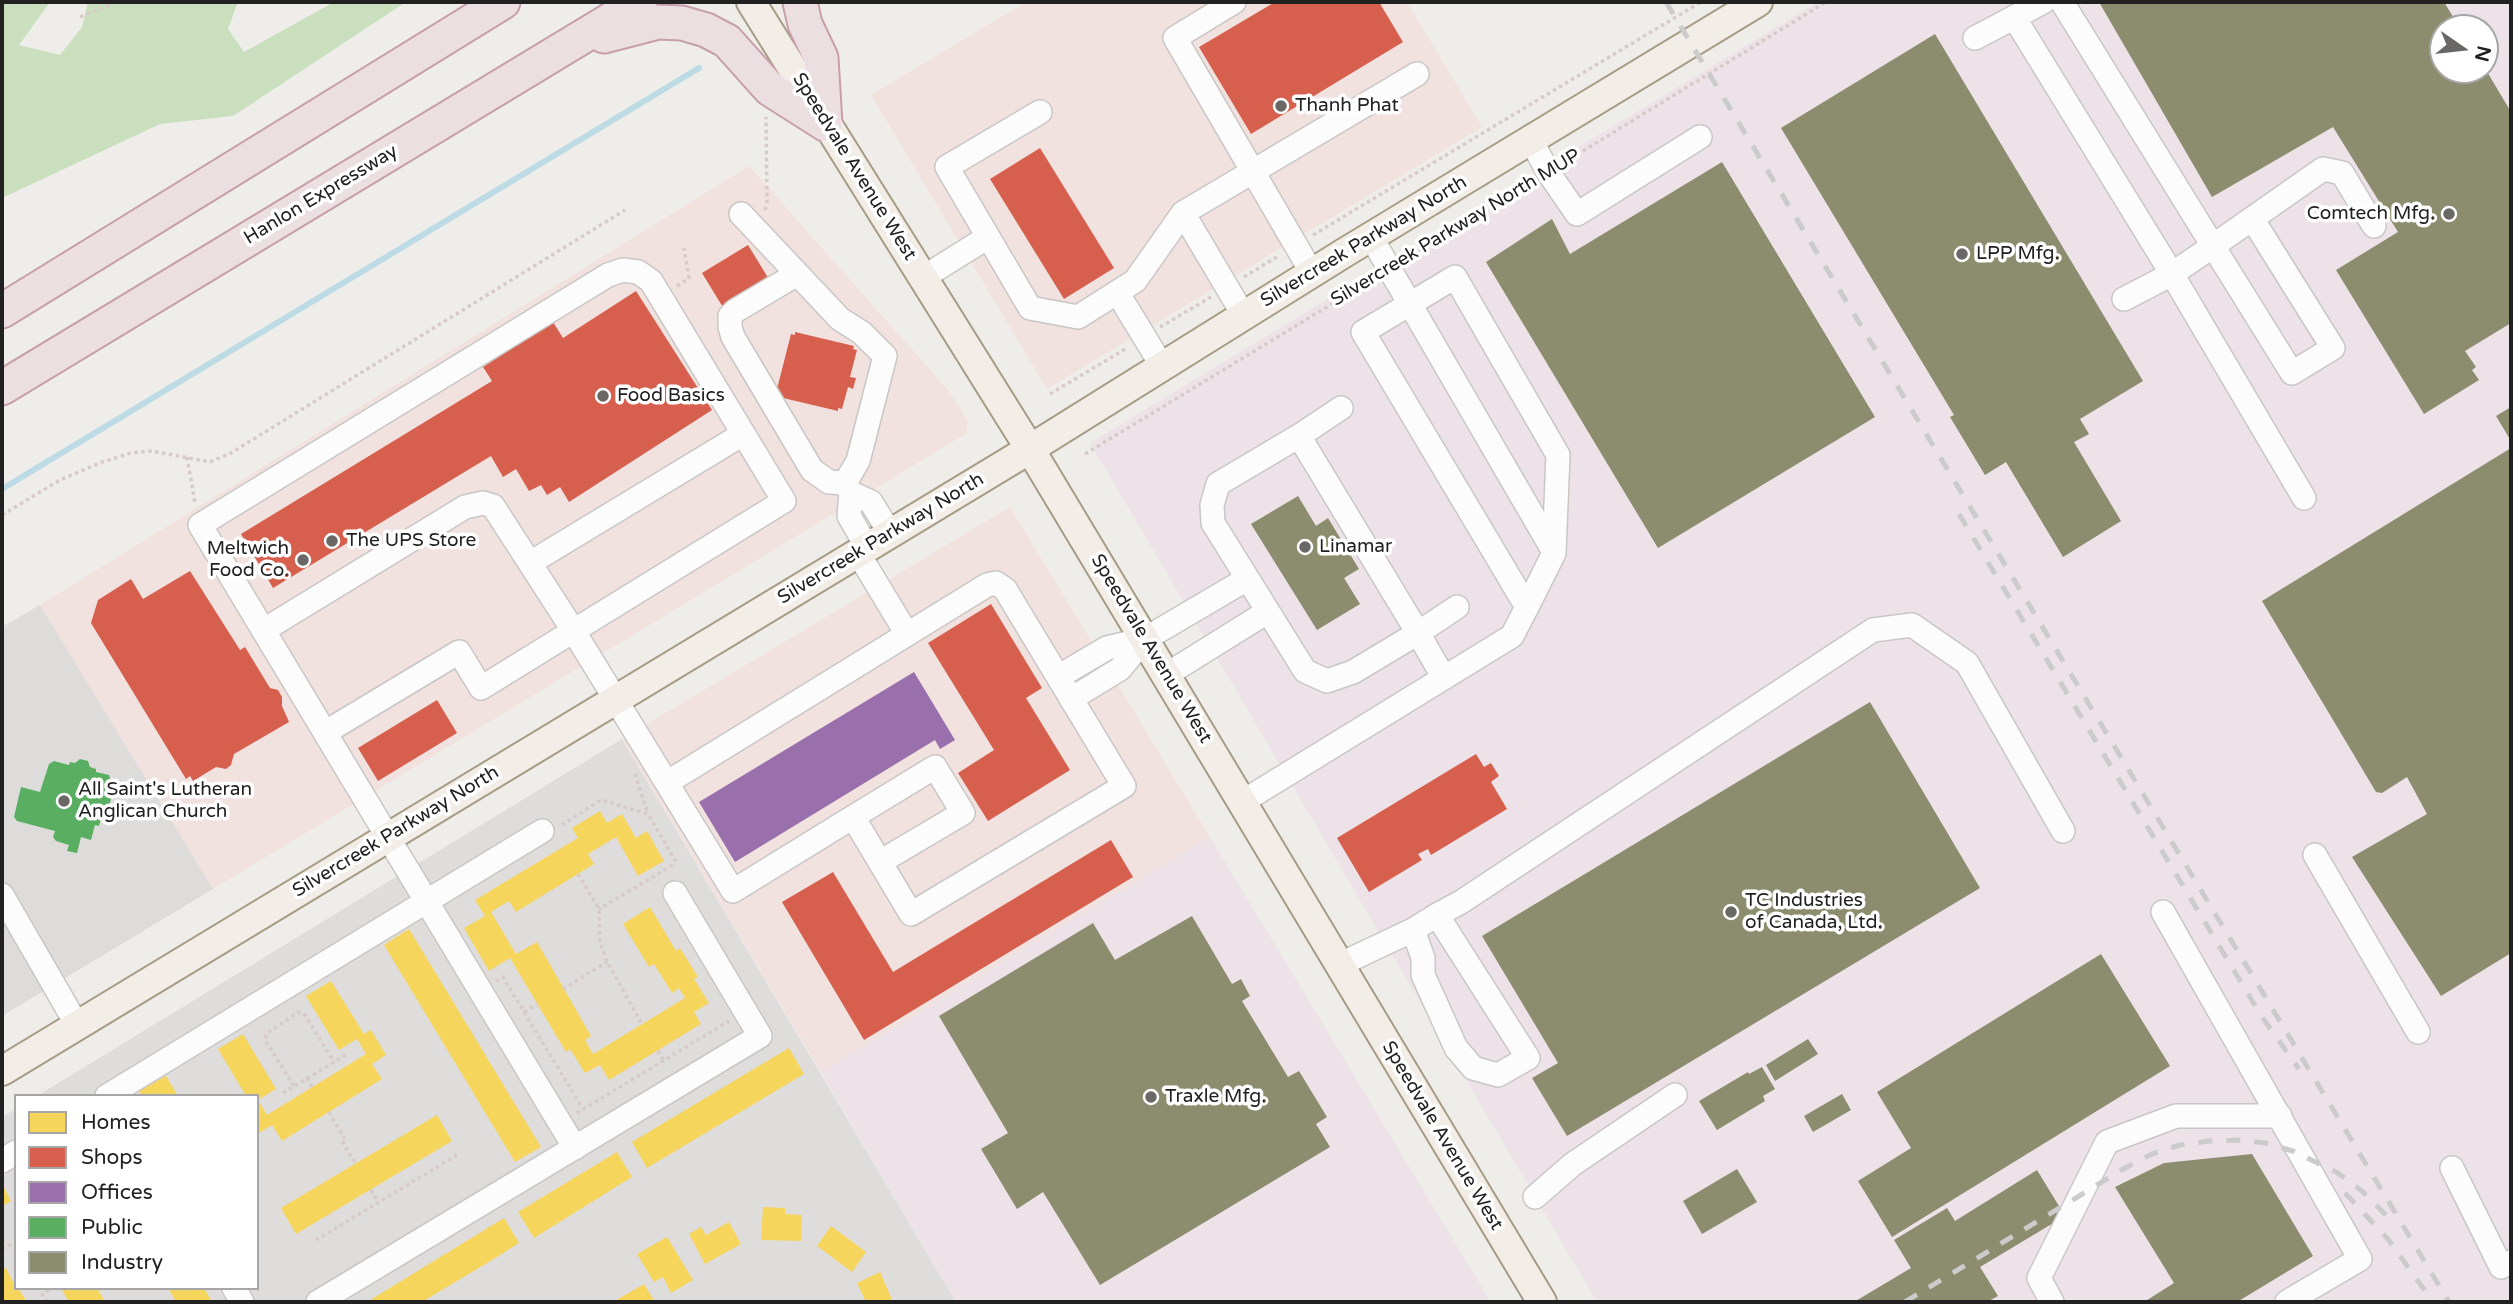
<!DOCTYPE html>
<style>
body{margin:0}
#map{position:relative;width:2513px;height:1304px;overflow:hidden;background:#efedea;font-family:"Varela Round",sans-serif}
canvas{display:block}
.frame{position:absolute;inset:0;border:4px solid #212121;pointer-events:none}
.legend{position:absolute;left:14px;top:1094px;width:245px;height:196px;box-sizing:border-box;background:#fff;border:2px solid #a6a6a6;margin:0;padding:9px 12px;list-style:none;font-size:21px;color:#212121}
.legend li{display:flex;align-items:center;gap:14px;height:35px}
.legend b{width:35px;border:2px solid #a6a6a6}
.north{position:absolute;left:2429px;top:14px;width:70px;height:70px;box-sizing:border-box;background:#fff;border:2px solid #a6a6a6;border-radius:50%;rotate:104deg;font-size:19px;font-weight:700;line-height:28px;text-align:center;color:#212121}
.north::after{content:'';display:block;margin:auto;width:24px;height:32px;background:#696867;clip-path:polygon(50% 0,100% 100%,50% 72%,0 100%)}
</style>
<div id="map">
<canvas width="2513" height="1304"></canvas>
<div class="frame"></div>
<ul class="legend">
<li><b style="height:19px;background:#f6d55c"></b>Homes</li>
<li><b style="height:19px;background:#d6604d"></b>Shops</li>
<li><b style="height:19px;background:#9970ab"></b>Offices</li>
<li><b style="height:19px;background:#5aae61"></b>Public</li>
<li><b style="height:19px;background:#8c8c6e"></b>Industry</li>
</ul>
<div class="north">N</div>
</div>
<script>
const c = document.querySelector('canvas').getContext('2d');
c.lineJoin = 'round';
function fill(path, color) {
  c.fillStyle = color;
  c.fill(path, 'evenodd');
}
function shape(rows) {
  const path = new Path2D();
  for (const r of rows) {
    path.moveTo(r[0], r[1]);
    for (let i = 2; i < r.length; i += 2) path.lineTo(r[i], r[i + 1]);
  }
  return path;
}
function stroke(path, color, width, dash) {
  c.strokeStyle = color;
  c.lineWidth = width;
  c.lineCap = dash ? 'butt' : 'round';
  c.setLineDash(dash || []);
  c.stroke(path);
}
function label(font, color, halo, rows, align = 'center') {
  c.font = font + ' "Varela Round",sans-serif';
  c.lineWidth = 7;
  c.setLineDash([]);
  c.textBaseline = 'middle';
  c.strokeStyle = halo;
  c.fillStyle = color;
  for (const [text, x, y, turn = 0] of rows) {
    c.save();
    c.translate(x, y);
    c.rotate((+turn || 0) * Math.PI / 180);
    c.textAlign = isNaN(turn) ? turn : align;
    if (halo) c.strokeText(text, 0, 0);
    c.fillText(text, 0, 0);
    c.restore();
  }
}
fill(shape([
 [622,739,956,1302,2,1302,2,1117,16,1109,16,1288,257,1288,257,1096,37,1096]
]), '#dedddb');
fill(shape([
 [1026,2,1407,2,1482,127,1047,389,871,95],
 [749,166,949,391,967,420,967,433,213,889,40,605],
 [1010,507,1210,837,821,1072,622,739]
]), '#f1e1df');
fill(shape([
 [1818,2,2511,2,2511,1302,1597,1302,1090,443],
 [2443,28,2485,28,2485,70,2443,70],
 [1210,837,1491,1302,956,1302,821,1072]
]), '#ede2e8');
fill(shape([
 [40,605,213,889,2,1016,2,627]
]), '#dddcdb');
fill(shape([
 [2,2,50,2,19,45,60,55,82,27,88,2,238,2,228,29,244,52,334,2,406,2,233,116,160,124,2,198]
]), '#c9dfbe');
fill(shape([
 [600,811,607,823,622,814,636,838,647,831,664,861,638,876,616,837,588,854,594,864,516,912,509,901,491,912,516,954,537,942,591,1036,585,1040,593,1054,685,998,679,988,672,993,654,964,649,967,623,924,650,907,676,951,680,948,698,977,694,979,709,1003,694,1012,701,1024,609,1080,600,1065,585,1073,570,1049,566,1052,510,958,489,971,464,928,485,916,475,900,578,838,572,828],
 [409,929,541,1147,515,1162,384,945],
 [331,981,364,1034,371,1030,386,1055,372,1064,382,1079,282,1141,272,1125,259,1133,257,1096,246,1096,218,1049,243,1034,276,1089,258,1100,267,1115,366,1054,357,1039,339,1050,306,996],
 [789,1048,804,1074,647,1168,632,1142],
 [166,1076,178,1096,142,1096,139,1091],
 [437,1115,452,1141,296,1234,281,1208],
 [617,1152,632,1177,534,1238,518,1212],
 [2,1184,11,1201,2,1206],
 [763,1207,785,1208,785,1214,802,1215,801,1241,761,1240],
 [504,1218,519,1243,492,1260,422,1302,367,1302],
 [729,1222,741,1244,705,1264,689,1234,701,1227,706,1235],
 [831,1226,866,1252,852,1272,817,1246],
 [667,1237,693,1280,671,1293,663,1277,654,1282,637,1254],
 [6,1268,16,1288,18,1288,27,1302,2,1302,2,1270],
 [880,1272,893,1302,866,1302,857,1283],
 [644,1284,655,1302,613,1302],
 [61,1288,97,1288,105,1302,69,1302],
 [168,1288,204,1288,212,1302,176,1302]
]), '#f6d55c');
fill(shape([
 [1275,2,1379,2,1403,42,1251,134,1199,47],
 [1040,148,1114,268,1064,299,990,179],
 [748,245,770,281,724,309,702,273],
 [636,291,712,410,569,502,560,487,547,495,541,485,529,491,516,469,503,477,491,456,273,588,241,534,492,381,483,367,553,322,563,338],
 [795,332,854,346,853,349,857,350,850,377,856,378,853,389,848,387,842,409,838,408,838,411,779,397,780,394,776,393,791,334,795,335],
 [190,571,240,650,245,647,270,688,278,690,282,697,282,706,289,722,234,754,231,765,226,769,216,767,193,781,190,776,186,779,91,623,98,600,131,579,143,599],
 [991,604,1042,688,1026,698,1070,770,988,821,958,773,994,750,928,643],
 [437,700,457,733,378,781,358,748],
 [1476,754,1484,767,1491,763,1499,776,1491,782,1507,809,1431,855,1428,849,1418,854,1422,860,1369,892,1337,838],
 [1111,840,1133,877,864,1040,782,902,833,872,893,972]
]), '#d6604d');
fill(shape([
 [914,672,955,740,940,749,935,740,735,862,699,802]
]), '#9970ab');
fill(shape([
 [80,759,88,761,90,767,96,769,96,772,109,775,111,781,115,782,108,811,103,810,99,826,95,825,91,840,81,837,77,853,67,851,69,845,56,841,53,837,55,831,17,821,14,817,21,787,40,792,49,764,54,761,69,765,70,762,75,763]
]), '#5aae61');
fill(shape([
 [2099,2,2444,2,2460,28,2443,28,2443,70,2486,70,2511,112,2511,323,2465,351,2476,367,2472,370,2479,380,2424,414,2336,270,2398,232,2333,127,2212,197],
 [1935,34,2143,381,2080,419,2089,434,2074,442,2121,521,2063,557,2006,462,1985,475,1950,417,1954,415,1781,128],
 [1722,162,1875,417,1658,548,1486,262,1552,219,1570,254],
 [2511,407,2511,441,2496,416],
 [2511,448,2511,953,2441,996,2352,857,2427,814,2407,777,2382,793,2376,792,2262,601],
 [1298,496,1316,526,1328,518,1359,569,1344,578,1360,604,1317,630,1251,524],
 [1870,702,1980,888,1567,1136,1532,1078,1558,1063,1482,936],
 [1192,916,1232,984,1241,979,1250,996,1242,1001,1288,1077,1299,1071,1327,1117,1316,1124,1330,1147,1100,1285,1043,1192,1017,1209,981,1149,1008,1133,939,1016,1093,923,1115,960],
 [2101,954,2170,1066,1892,1237,1858,1181,1911,1148,1877,1092],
 [1808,1039,1818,1054,1775,1081,1766,1065],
 [1762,1067,1775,1089,1763,1096,1765,1101,1717,1130,1699,1101,1748,1072,1749,1074],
 [1842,1094,1851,1110,1813,1132,1804,1116],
 [2252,1154,2313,1256,2237,1302,2144,1302,2174,1283,2115,1187,2164,1163],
 [1737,1169,1757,1202,1702,1234,1683,1201],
 [2037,1170,2065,1216,1980,1267,1998,1296,1987,1302,1854,1302,1911,1268,1894,1240,1947,1208,1955,1221]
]), '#8c8c6e');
stroke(shape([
 [2,489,699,68]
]), '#bcdbe4', 6);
const minor = shape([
 [1234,2,1175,38,1312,273],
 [2062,2,2213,246,2172,274,2124,299],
 [2014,17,2172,274,2304,498],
 [1975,38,2043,2],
 [1040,112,947,167,1030,308,1078,317,1135,281,1183,213,1417,74],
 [1531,140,1548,172,1577,214,1700,137],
 [1183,213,1244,316],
 [741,214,840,319,862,333,885,356,858,461,845,483],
 [2253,220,2333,348,2292,373,2213,246,2323,169,2342,173,2374,226],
 [1371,237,1554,552],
 [797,274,735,311,730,316,730,327,733,337,812,470,829,482,845,483],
 [924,277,988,237],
 [1117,292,1162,366],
 [1299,436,1418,633,1353,672,1327,681,1305,671,1213,523,1212,505,1218,484,1299,436],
 [1299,436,1341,408],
 [845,483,851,493,871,502,890,533],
 [851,493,849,516,867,547],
 [858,553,907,634],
 [530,563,743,434],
 [264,630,465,507,483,503,493,506,573,630,733,891,853,817,911,914,1124,786,1005,589,996,583,987,585,668,782],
 [1166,675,1267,612],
 [1058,677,1107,648,1145,639,1247,579],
 [1444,678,1418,633,1457,607],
 [1071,699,1120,669,1145,639],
 [326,732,459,652,481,688,784,501,651,281,638,272,623,270,608,275,200,525,575,1148],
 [1242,802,1512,636,1527,607,1554,553,1558,455,1455,277,1363,332,1527,607],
 [853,817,935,767,963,813,880,862],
 [2315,855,2418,1032],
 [2,895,77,1025],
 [2163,912,2360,1259,2287,1302],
 [1437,915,1461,902,1873,630,1912,625,1967,663,2063,831],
 [1339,965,1413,930,1437,915,1528,1058,1498,1075,1473,1068,1456,1048,1423,975,1423,958,1413,930],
 [107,1096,542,831],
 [2,1161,16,1152],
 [2452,1168,2501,1267,2511,1262],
 [1535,1197,1573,1164,1675,1095],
 [234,1288,242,1302],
 [318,1302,760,1036,675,893],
 [2052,1302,2039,1278,2107,1142,2176,1116,2280,1116]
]);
const major = shape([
 [751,2,1030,449,1542,1302],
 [2,1071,1030,449,1344,253,1758,2]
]);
const highway = shape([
 [800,2,805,24,821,58,825,124],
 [604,36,658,22,682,23,706,30,727,41,770,89,825,124],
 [2,311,503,2],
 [2,388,640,2]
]);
stroke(minor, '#c8c7c6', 26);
stroke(major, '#a69c85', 32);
stroke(highway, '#c69faa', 37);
stroke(shape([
 [80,17,116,2],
 [1565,162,1826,2],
 [765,210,767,204,766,117],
 [1313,235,1701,2],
 [1407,258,1532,182],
 [1244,277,1280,255],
 [677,286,689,278,684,248],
 [1160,327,1211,297],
 [1050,394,1127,348],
 [1085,454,1373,279],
 [187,457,195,503],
 [2,515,60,480,102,462,131,453,152,451,210,462,231,453,625,210],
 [635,774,648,814],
 [562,825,601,800,648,814,675,860,671,866,599,909],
 [578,874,599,909,600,942,607,962,642,1024],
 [496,981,503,977,583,1109],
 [563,989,607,962],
 [524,1012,537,1004],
 [658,1051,664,1061],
 [307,1078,312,1087],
 [294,1086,265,1040,267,1033,299,1012,305,1015,334,1062],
 [283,1093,346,1055],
 [329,1112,346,1141,343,1143,356,1164],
 [577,1113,729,1021],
 [371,1190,378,1202],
 [316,1240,457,1155],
 [2,1249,16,1241],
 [47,1302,42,1294,52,1288]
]), '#d8cac8', 3.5, [3.5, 3.5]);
stroke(minor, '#fdfcfc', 23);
stroke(major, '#f2ede6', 28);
stroke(highway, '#ecdfe2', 33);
stroke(shape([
 [1666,2,2449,1302],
 [1959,514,2262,1017,2299,1069],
 [2345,1193,2388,1239,2433,1302],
 [1905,1302,2125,1168,2152,1154,2180,1145,2209,1141,2238,1140,2266,1143,2293,1151,2338,1173,2362,1191,2393,1222]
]), '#cbcbcb', 5, [14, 14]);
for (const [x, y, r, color] of [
 [1281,106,7,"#696867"],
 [2449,214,7,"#696867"],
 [1962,254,7,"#696867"],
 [603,396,7,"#696867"],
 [332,541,7,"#696867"],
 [1305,547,7,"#696867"],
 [303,560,7,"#696867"],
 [64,801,7,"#696867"],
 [1731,912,7,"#696867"],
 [1151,1097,7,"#696867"]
]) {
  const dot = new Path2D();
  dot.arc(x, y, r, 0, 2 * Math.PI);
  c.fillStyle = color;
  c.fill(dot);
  stroke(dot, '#fff', 2.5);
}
label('19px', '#212121', '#fff', [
 ["Thanh Phat",1295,106],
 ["Comtech Mfg.",2435,214,"right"],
 ["LPP Mfg.",1976,254],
 ["Food Basics",617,396],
 ["The UPS Store",346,541],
 ["Linamar",1319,547],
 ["Meltwich",289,549,"right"],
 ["Food Co.",289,571,"right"],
 ["All Saint's Lutheran",78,790],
 ["Anglican Church",78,812],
 ["TC Industries",1745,901],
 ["of Canada, Ltd.",1745,923],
 ["Traxle Mfg.",1165,1097]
], 'left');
label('19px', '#212121', '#fff', [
 ["Speedvale Avenue West",854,167,58],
 ["Hanlon Expressway",321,195,-31],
 ["Silvercreek Parkway North MUP",1456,228,-31],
 ["Silvercreek Parkway North",1364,242,-31],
 ["Silvercreek Parkway North",881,539,-31],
 ["Speedvale Avenue West",1151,649,59],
 ["Silvercreek Parkway North",396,832,-31],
 ["Speedvale Avenue West",1442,1136,59]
]);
</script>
